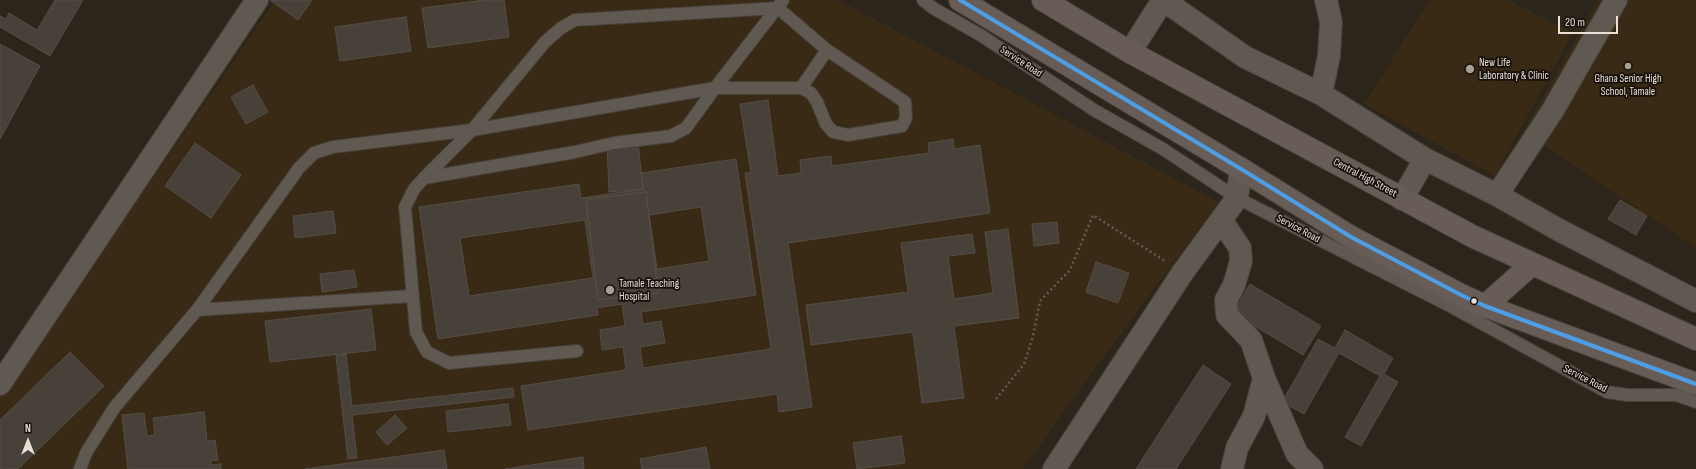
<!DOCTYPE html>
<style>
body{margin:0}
#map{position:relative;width:1696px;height:469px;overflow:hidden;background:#2c251b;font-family:"Sofia Sans Condensed",sans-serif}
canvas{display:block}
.north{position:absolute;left:8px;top:421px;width:40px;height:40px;-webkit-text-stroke:3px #151009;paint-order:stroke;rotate:0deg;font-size:11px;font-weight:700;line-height:16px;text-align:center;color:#e8e0d5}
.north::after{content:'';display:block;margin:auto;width:14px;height:18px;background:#e8e0d5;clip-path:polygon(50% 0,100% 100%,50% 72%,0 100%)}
.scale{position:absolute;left:1558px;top:16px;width:60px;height:18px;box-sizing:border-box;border:2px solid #e8e0d5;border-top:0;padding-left:5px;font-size:12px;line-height:14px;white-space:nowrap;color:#e8e0d5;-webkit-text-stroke:3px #151009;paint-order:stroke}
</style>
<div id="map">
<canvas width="1696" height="469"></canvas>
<div class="north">N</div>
<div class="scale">20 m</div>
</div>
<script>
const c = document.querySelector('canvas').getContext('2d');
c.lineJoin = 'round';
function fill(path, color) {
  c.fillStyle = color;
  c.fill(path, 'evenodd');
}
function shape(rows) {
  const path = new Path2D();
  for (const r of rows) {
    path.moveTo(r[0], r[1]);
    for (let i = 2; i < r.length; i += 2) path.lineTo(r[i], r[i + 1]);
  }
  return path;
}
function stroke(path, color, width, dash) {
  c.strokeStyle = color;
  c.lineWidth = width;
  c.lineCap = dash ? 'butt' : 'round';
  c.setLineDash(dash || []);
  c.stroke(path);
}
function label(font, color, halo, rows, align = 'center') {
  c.font = font + ' "Sofia Sans Condensed",sans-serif';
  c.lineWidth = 3.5;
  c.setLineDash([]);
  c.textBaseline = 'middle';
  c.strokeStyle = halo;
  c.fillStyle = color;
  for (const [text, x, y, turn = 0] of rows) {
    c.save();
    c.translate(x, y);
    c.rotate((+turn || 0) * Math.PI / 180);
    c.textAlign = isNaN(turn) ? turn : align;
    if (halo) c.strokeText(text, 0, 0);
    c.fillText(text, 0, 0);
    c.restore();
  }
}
fill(shape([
 [275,0,839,0,1219,202,1080,389,1023,469,0,469,0,378,146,188],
 [1429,0,1508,0,1573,33,1495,176,1364,104],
 [1598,0,1696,0,1696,248,1523,132]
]), '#382a14');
const building = shape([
 [55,0,83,0,50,56,0,27,0,16,6,19,9,13,37,30,55,0],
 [270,0,312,0,298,20,270,0],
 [484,0,504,0,509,37,428,48,422,8,484,0],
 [406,17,411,51,340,61,335,27,406,17],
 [0,44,40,66,0,139,0,44],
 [253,85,268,112,246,124,231,97,253,85],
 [768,100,778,176,801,173,800,160,831,156,832,166,929,153,928,143,953,139,954,149,980,145,990,213,788,243,812,407,779,412,777,394,528,430,521,386,626,370,623,347,602,350,600,330,625,326,622,304,597,308,598,315,438,339,419,207,579,184,581,198,644,189,641,173,736,159,756,295,641,312,643,324,661,321,665,343,640,347,643,368,771,349,745,173,751,173,740,104,768,100],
 [646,192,659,293,598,300,586,199,646,192],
 [701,207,709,261,657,269,649,215,701,207],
 [585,220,593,278,469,296,460,238,585,220],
 [638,142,643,189,609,192,607,146,638,142],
 [195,143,241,175,211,218,165,186,195,143],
 [646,192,658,293,598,300,586,200,646,192],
 [1620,200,1647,216,1636,235,1608,219,1620,200],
 [333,211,336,233,295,238,293,216,333,211],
 [1057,222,1059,243,1034,246,1032,224,1057,222],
 [1008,229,1019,318,954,326,964,398,922,403,913,332,811,345,806,305,908,292,901,243,972,234,975,253,948,256,954,299,993,293,985,232,1008,229],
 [1096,262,1129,273,1118,303,1086,292,1096,262],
 [354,270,357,287,322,292,320,274,354,270],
 [1250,284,1321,326,1303,355,1233,313,1250,284],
 [371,309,376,350,270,362,265,321,371,309],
 [1345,330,1393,358,1384,374,1398,382,1361,446,1345,437,1380,376,1339,353,1304,414,1282,402,1318,339,1335,348,1345,330],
 [70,352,104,386,18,469,0,469,0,420,70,352],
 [346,354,352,406,513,388,514,397,352,415,357,458,348,459,336,356,346,354],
 [1203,365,1231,384,1176,469,1136,469,1203,365],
 [508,404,511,425,448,432,446,411,508,404],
 [204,412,207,441,215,440,218,460,211,461,211,465,221,464,221,469,128,469,122,415,144,413,147,436,155,435,153,418,204,412],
 [395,415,407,428,387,445,376,432,395,415],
 [901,436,905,463,857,469,853,443,901,436],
 [706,447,710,469,642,469,640,459,706,447],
 [444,450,447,469,305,469,444,450],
 [583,457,584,469,505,469,583,457]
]);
fill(building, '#484139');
stroke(building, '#554d46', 1);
const service = shape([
 [923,0,933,8,982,36,1094,110,1163,149,1237,198,1452,307,1607,392,1627,395,1676,395,1696,402],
 [801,88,827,50],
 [424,178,472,130,545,42,561,28,575,20,778,8,827,50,905,102,906,118,902,126,848,135,833,132,826,124,817,102,811,93,801,88,715,88,686,128,671,136,614,143,575,152,424,178,414,189,405,207,416,332,427,352,449,363,577,351],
 [197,310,412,296],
 [80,469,86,453,114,408,197,310,299,168,314,153,333,147,472,130,715,88,783,0]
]);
const minor = shape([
 [1163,0,1245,57,1321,94,1425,159,1497,195,1559,230,1696,301],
 [1130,52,1163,0],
 [1321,94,1329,56,1331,22,1326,0],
 [1497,195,1553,110,1616,0],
 [1402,199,1425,159],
 [1221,220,1240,248,1241,261,1234,285,1226,300,1227,315,1251,340,1264,378,1297,454,1312,469],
 [0,384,257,0],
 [1054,469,1183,272,1237,198,1241,169],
 [1232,469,1237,448,1254,416,1264,378]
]);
const trunk = shape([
 [960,0,1241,169,1351,237,1463,296,1485,306,1696,384],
 [1043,0,1130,52,1472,236,1696,339],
 [1485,306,1532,264]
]);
stroke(service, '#464038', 14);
stroke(minor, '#464038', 24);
stroke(trunk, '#464038', 24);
stroke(shape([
 [996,399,1024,364,1033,336,1040,301,1070,270,1093,215,1165,261]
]), '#625c56', 2.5, [2, 3]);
stroke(service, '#5f5952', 12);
stroke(minor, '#5f5952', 22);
stroke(trunk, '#685c57', 22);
stroke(shape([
 [960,0,1241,169,1351,237,1463,296,1485,306,1696,384]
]), '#4d9ee5', 4);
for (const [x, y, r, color] of [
 [1628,66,4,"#a69f94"],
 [1470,69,5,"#a69f94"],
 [610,290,5,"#a69f94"],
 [1474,301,3.5,"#e8e0d5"]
]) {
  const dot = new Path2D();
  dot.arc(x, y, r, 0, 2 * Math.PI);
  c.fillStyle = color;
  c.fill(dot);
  stroke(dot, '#151009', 1.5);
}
label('11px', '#e8e0d5', '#151009', [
 ["Service Road",1021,62,33],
 ["Central High Street",1365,178,28],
 ["Service Road",1298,229,28],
 ["Service Road",1585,379,27]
]);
label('11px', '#e8e0d5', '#151009', [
 ["New Life",1479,63],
 ["Laboratory & Clinic",1479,76],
 ["Ghana Senior High",1628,79,"center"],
 ["School, Tamale",1628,92,"center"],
 ["Tamale Teaching",619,284],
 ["Hospital",619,297]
], 'left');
</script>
